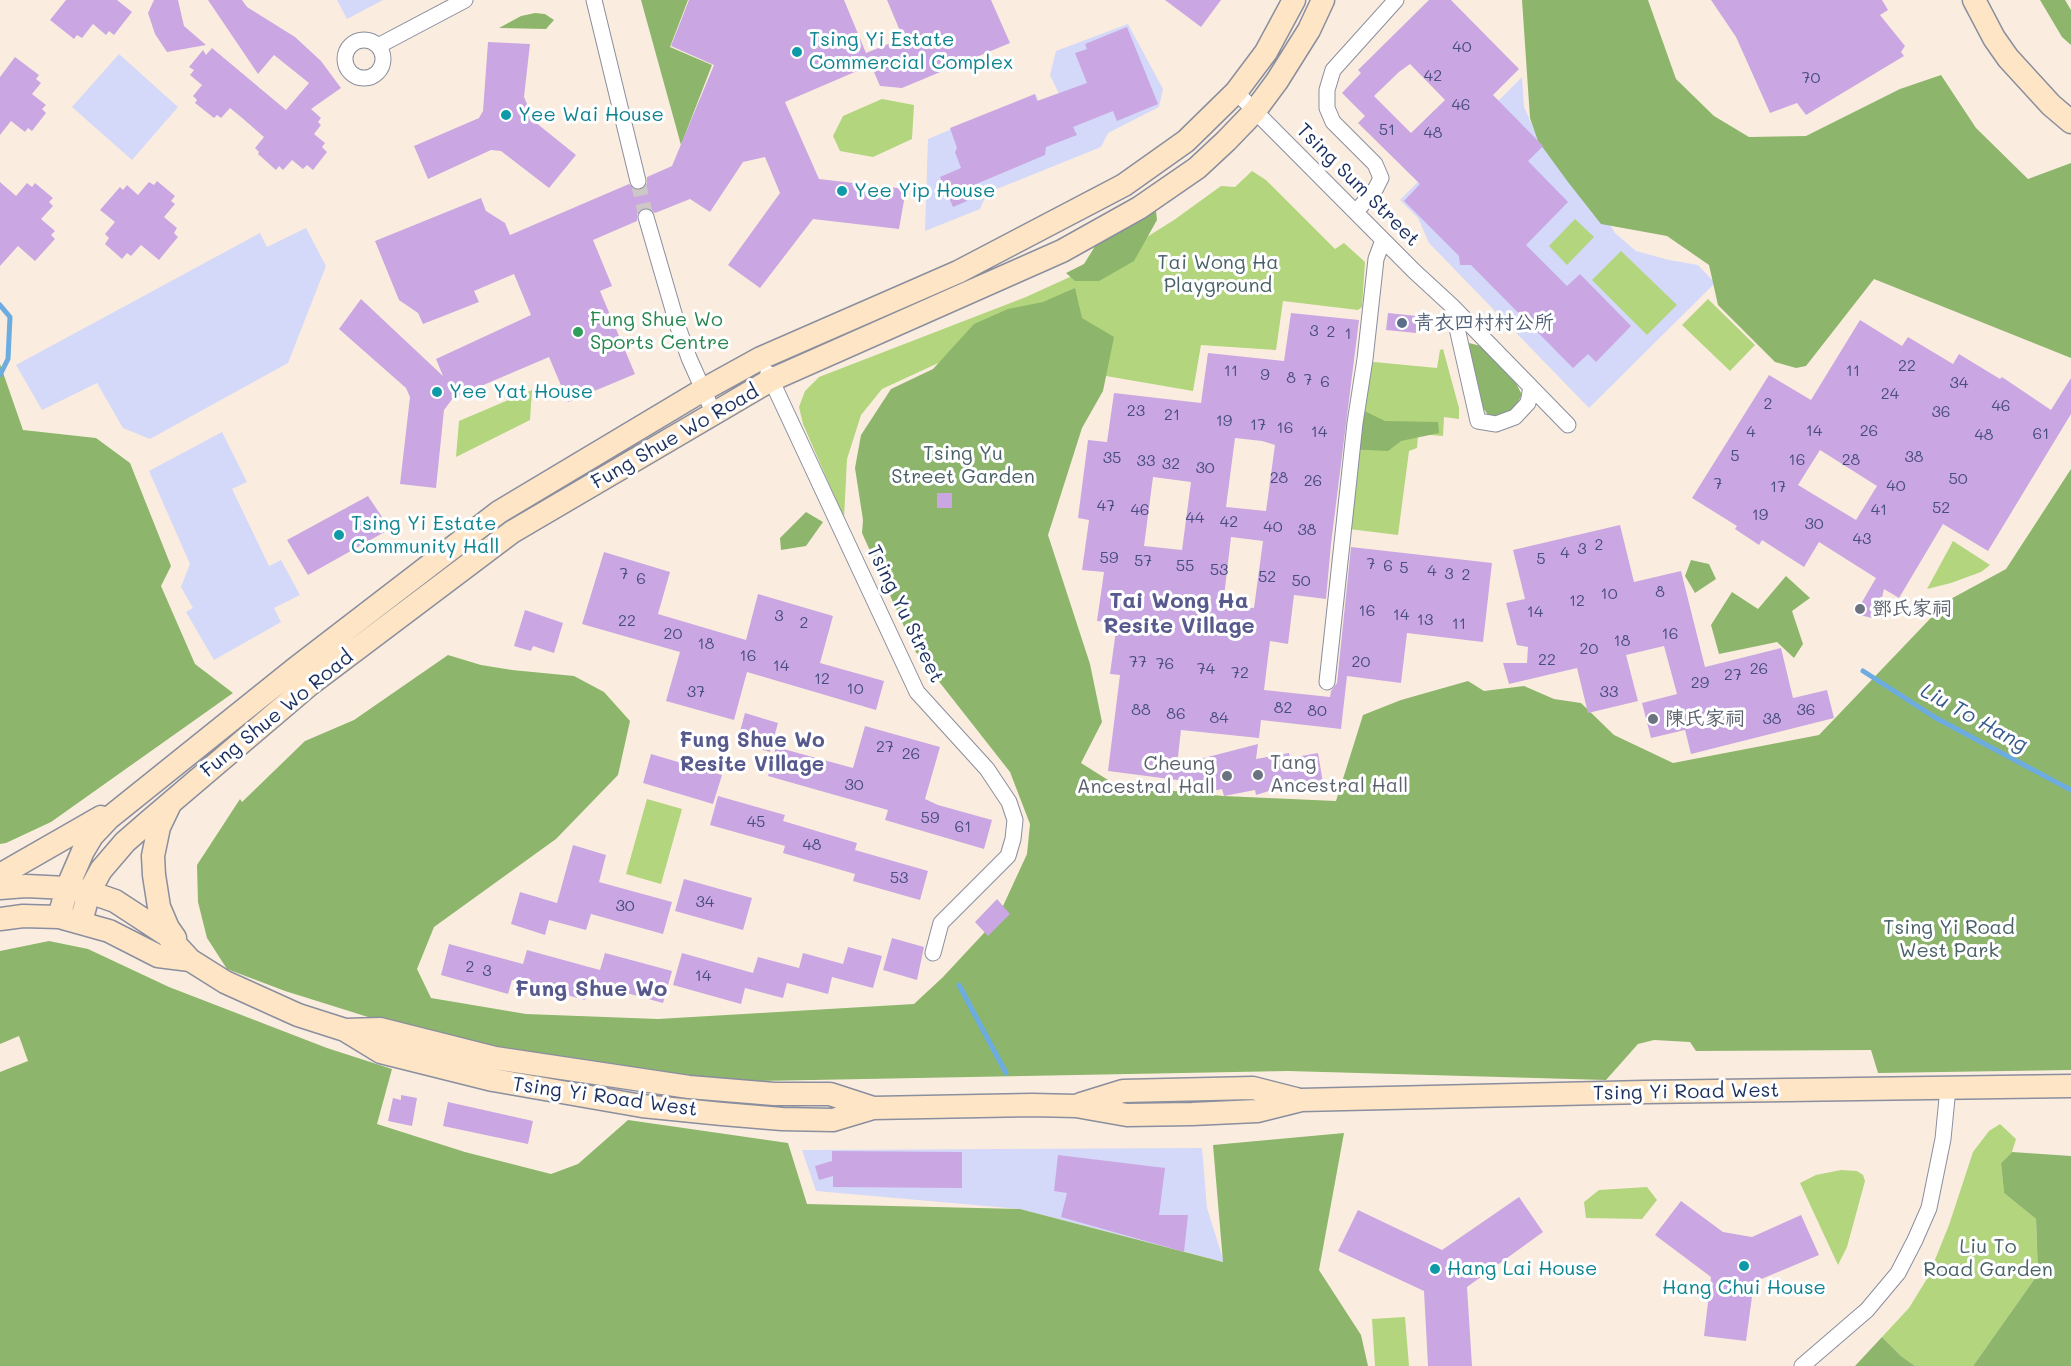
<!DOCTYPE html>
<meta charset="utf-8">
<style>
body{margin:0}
canvas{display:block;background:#faeddf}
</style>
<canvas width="2071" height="1366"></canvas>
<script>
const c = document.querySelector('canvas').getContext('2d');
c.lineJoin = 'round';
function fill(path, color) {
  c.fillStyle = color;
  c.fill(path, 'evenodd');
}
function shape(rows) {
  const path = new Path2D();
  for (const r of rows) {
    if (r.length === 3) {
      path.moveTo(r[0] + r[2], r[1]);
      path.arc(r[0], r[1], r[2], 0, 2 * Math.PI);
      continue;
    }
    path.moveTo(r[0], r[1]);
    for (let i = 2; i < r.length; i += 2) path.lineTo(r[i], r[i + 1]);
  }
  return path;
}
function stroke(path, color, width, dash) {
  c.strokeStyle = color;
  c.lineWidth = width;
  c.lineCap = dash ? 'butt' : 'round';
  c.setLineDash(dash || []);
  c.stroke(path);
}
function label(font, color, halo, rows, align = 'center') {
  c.font = font + ' Mali,"LXGW WenKai TC",sans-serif';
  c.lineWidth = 6;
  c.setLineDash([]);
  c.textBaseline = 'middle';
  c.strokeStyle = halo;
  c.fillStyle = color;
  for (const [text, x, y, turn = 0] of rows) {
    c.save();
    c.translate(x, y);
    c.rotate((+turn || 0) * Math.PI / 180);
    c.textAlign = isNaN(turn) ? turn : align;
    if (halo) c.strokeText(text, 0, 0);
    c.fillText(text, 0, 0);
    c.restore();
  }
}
fill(shape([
 [337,0,383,0,347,19],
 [1128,24,1163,89,1159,107,1108,133,1101,147,987,193,980,209,925,231,928,139,1035,94,1040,103,1060,96,1050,75,1056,51],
 [119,54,178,107,132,160,72,107],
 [1522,77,1524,107,1534,129,1597,203,1615,233,1636,251,1669,260,1698,265,1715,283,1589,408,1429,243,1418,218,1400,200],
 [306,228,326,266,288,363,150,439,123,428,97,383,42,410,16,365,260,233,267,247],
 [222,432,247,482,232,489,269,566,281,560,300,595,274,608,281,622,214,660,186,612,193,608,181,587,190,564,149,471],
 [1202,1148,1207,1208,1224,1262,1020,1209,816,1191,802,1150]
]), '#d4d8f9');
fill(shape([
 [882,99,914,105,912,139,873,157,840,151,833,136,843,116],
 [1252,171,1266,180,1335,249,1344,243,1365,262,1362,307,1358,310,1283,301,1276,350,1201,345,1193,391,1048,366,960,353,882,389,861,415,847,459,844,518,803,424,799,407,805,391,819,377,1026,297,1118,255,1174,220,1221,186,1235,187],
 [1575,219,1594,237,1567,265,1549,246],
 [1621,251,1677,305,1647,335,1592,280],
 [1708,299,1755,345,1730,371,1682,325],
 [1443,349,1459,408,1459,419,1444,417,1443,436,1418,434,1417,448,1409,451,1398,535,1349,529,1367,366,1374,362,1437,368,1440,350],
 [532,390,530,420,456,457,459,421],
 [1953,541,1990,565,1981,572,1951,583,1927,589],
 [647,799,682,809,661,884,626,874],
 [2000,1124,2016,1139,2012,1152,2001,1163,2004,1193,2036,1219,2038,1274,1973,1366,1915,1366,1901,1356,1882,1337,1909,1308,1928,1277,1949,1225,1973,1152,1989,1131],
 [1841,1170,1857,1171,1863,1175,1865,1181,1847,1247,1838,1265,1800,1183,1816,1175],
 [1647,1187,1657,1200,1642,1219,1586,1218,1584,1202,1599,1190],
 [1405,1317,1409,1366,1375,1366,1372,1319]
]), '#b2d57d');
fill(shape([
 [641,0,688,0,670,47,712,65,681,145],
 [1522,0,1648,0,1676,79,1714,116,1749,137,1806,136,1900,89,1941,75,1976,128,2028,179,2071,163,2071,358,1874,279,1806,366,1796,368,1775,362,1718,305,1709,265,1667,236,1601,224,1568,182,1538,141,1530,118],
 [2040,0,2065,0,2071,10,2071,45,2062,37],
 [535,13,545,14,554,20,546,29,499,28,521,16],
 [1155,202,1157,220,1134,261,1099,281,1075,281,1066,273,1084,264,1102,235],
 [1075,288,1082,318,1114,337,1103,391,1082,428,1048,535,1090,664,1102,722,1081,763,1116,785,1223,796,1336,801,1363,715,1401,700,1468,681,1484,691,1524,686,1554,699,1581,703,1614,735,1673,763,1819,735,1947,601,2006,569,2071,469,2071,1070,1878,1073,1871,1050,1696,1051,1690,1042,1654,1040,1638,1044,1606,1080,1288,1071,759,1081,703,1080,448,1042,285,991,227,969,207,938,198,902,197,865,240,799,242,802,305,741,354,720,448,655,481,665,512,670,574,676,604,692,630,721,618,775,556,839,434,927,417,969,431,998,526,1014,658,1019,914,1004,943,977,997,919,1027,854,1030,824,1010,772,915,651,862,533,863,520,855,468,861,435,891,389,933,369,974,324,1008,309,1043,302],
 [1469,343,1481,346,1515,381,1522,395,1515,407,1501,416,1488,415,1483,408,1473,372],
 [0,364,23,430,96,438,130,463,171,566,161,586,195,664,233,693,51,822,6,843,0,844],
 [1352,405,1385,421,1438,422,1439,433,1401,441,1388,451,1347,449],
 [806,512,823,522,806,546,781,550,780,538],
 [1691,560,1709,564,1716,579,1695,593,1685,576],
 [1786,576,1810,598,1792,611,1803,644,1794,658,1777,642,1719,654,1711,625,1732,592,1758,609],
 [49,941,88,949,169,987,327,1048,392,1069,377,1124,465,1152,551,1174,578,1164,628,1120,788,1143,807,1204,1020,1209,1223,1262,1213,1145,1344,1133,1319,1270,1361,1335,1368,1366,0,1366,0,1072,28,1061,19,1036,0,1044,0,951],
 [2012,1152,2071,1156,2071,1366,1973,1366,2038,1274,2036,1219,2004,1193,2001,1163],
 [1882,1337,1901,1356,1915,1366,1855,1366]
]), '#8db66c');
stroke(shape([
 [0,305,10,317,8,359,0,375],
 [1863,671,1936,718,2071,790],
 [959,985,1006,1073]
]), '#6cace0', 5);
fill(shape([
 [66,0,117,0,132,12,114,35,109,31,106,35,93,24,82,38,77,35,74,39,50,20],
 [154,0,178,0,184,26,206,45,167,52,155,34,148,13],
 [208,0,242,0,247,7,295,37,321,61,341,88,311,109,321,118,318,122,321,125,314,134,325,143,322,147,327,152,313,170,307,165,303,169,292,160,283,170,279,166,276,170,258,154,259,152,255,148,264,137,241,117,230,108,221,118,217,115,214,118,195,103,197,100,193,96,202,85,190,75,194,70,189,67,203,50,206,55,212,48,286,110,309,83,274,55,258,74],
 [689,0,844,0,866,53,903,38,887,0,991,0,1010,43,902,88,880,86,871,65,785,102,819,179,906,189,899,229,813,219,760,288,728,265,780,193,765,157,743,162,710,212,690,199,655,213,649,208,643,208,637,214,637,221,593,240,612,286,600,291,635,374,568,402,549,357,453,398,444,410,436,488,400,484,410,397,406,388,339,329,361,299,443,376,436,359,531,315,514,274,474,291,479,302,423,324,418,313,399,300,375,241,481,198,486,211,505,223,510,235,629,184,636,190,644,188,647,183,647,177,672,166,714,65,671,46],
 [1165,0,1221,0,1201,27],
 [1429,0,1451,0,1519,69,1493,95,1543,146,1528,161,1568,202,1526,245,1567,286,1580,274,1631,326,1596,362,1588,354,1573,368,1471,265,1460,265,1459,256,1404,201,1420,184,1358,123,1365,116,1342,93,1361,73,1358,70],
 [1410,64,1445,100,1411,133,1374,96,1399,72],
 [1711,0,1882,0,1888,10,1880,15,1905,46,1901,52,1904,56,1806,115,1797,103,1770,113,1736,37],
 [1127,27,1158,104,1117,121,1113,111,1073,127,1077,135,1046,147,1045,155,962,190,967,201,953,207,940,177,961,168,955,152,957,148,950,128,1035,94,1037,101,1087,83,1075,53,1087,49,1085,44],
 [488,42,530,44,524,97,535,122,576,155,549,188,501,151,491,150,428,179,414,146,479,118,483,111],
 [15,57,39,75,36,79,41,83,32,94,46,105,42,109,46,113,32,131,28,128,25,132,11,121,0,135,0,77],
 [157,181,175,196,171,201,175,204,164,217,177,228,174,233,178,237,159,260,141,245,131,256,127,253,122,259,105,244,109,238,105,234,115,222,100,210,120,187,123,190,127,185,138,195,149,182,154,185],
 [0,182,16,196,27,183,32,187,35,183,53,198,49,202,53,206,41,219,55,231,51,235,55,239,35,261,18,246,0,266],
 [1291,313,1359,320,1331,544,1326,599,1294,595,1288,644,1270,641,1264,690,1330,697,1331,691,1337,683,1351,547,1492,563,1483,642,1407,633,1401,683,1347,676,1341,729,1261,720,1259,738,1181,730,1177,765,1258,744,1256,759,1289,753,1290,758,1318,753,1323,783,1283,792,1282,787,1256,795,1255,790,1224,796,1222,789,1196,795,1193,782,1108,771,1120,675,1110,674,1117,623,1097,621,1104,572,1082,570,1089,520,1078,518,1088,440,1107,442,1114,393,1201,403,1208,353,1284,361],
 [1235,438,1262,441,1275,445,1266,511,1226,507],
 [1153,477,1191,482,1182,550,1144,546],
 [1231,537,1263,541,1254,608,1223,605],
 [1388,313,1417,316,1416,333,1386,330],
 [1860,320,1902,346,1908,337,1953,364,1959,354,2000,379,2002,377,2051,410,2071,378,2071,414,1988,551,1943,524,1899,598,1884,589,1877,619,1855,614,1876,578,1819,542,1804,567,1762,540,1759,545,1735,529,1737,526,1692,498,1769,375,1811,400],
 [1820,450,1877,486,1856,520,1798,485],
 [937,493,952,493,952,508,937,508],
 [368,496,390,529,308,575,287,540],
 [1620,525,1634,582,1681,571,1705,667,1781,648,1793,698,1827,690,1834,718,1691,754,1685,730,1651,738,1642,703,1677,694,1664,646,1626,655,1638,701,1588,713,1577,668,1509,684,1503,663,1527,663,1528,647,1517,645,1506,603,1525,599,1513,550],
 [604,552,670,572,658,614,746,640,758,594,833,616,820,663,884,681,876,710,747,672,734,720,666,701,680,652,582,624],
 [525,610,563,623,554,653,533,646,531,651,514,646],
 [745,713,778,723,770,752,737,742],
 [865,726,940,747,925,799,938,805,992,820,984,849,885,820,888,810,768,776,776,747,853,768],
 [651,754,722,775,713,804,643,783],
 [718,796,785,815,783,821,857,843,855,850,928,871,920,900,853,881,855,874,783,853,785,846,710,825],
 [573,845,606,855,599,882,672,902,663,934,591,914,586,930,549,920,545,935,511,924,520,892,557,903],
 [684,879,752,898,743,930,675,911],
 [997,899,1010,914,988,936,975,922],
 [892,938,924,947,917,980,883,970],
 [449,944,523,964,527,950,600,970,605,953,672,971,663,1003,590,983,585,1000,512,980,508,994,441,975],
 [848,947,882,956,873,988,832,977,828,994,787,983,783,998,745,988,741,1004,673,985,682,953,753,973,758,957,799,968,803,953,843,964],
 [401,1095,417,1098,412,1126,388,1121,393,1098,401,1100],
 [448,1102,533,1121,528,1144,443,1126],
 [832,1151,962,1152,962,1188,833,1187,833,1176,819,1180,815,1166,832,1161],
 [1058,1155,1165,1168,1159,1215,1188,1215,1184,1252,1061,1217,1067,1193,1054,1191],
 [1519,1197,1543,1232,1467,1287,1472,1366,1428,1366,1424,1291,1338,1251,1358,1210,1442,1250],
 [1681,1201,1723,1232,1752,1237,1801,1215,1819,1255,1754,1282,1746,1341,1704,1336,1711,1277,1655,1235]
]), '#caa7e2');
stroke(shape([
 [638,181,646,217]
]), '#cdc7c5', 15, [15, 8]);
const street = shape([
 [594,0,638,181],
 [364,59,19],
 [378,46,465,0],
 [1236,92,1414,271,1452,306,1568,425],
 [1356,212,1376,188,1381,178,1375,164,1333,122,1327,108,1327,90,1333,70,1396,0],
 [646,217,678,327,689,358,714,414],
 [1452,306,1478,421,1496,424,1515,417,1528,403,1531,387],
 [768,373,917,692,987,769,1009,802,1015,820,1013,839,1008,856,941,923,933,953],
 [1327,682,1355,423,1365,359,1376,259,1383,240],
 [1802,1366,1867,1310,1898,1273,1915,1240,1929,1208,1943,1139,1948,1088]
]);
const secondary = shape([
 [1974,0,1994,38,2008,58,2051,105,2071,122],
 [170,804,159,827,153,856,154,875,159,907,168,928,175,938],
 [0,875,101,817],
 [0,888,26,886,67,888,89,892,115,901,167,935,190,960,225,982,298,1015,345,1030,381,1052,493,1080,642,1106,722,1114,782,1119,833,1120,873,1108,1032,1105,1076,1106,1127,1115,1192,1114,1257,1111,1301,1100,1645,1092,2071,1086],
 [59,917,67,888,83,851,92,836,109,818,296,668,499,512,703,390,761,358,958,272,1124,185,1186,141,1236,92,1266,52,1294,0],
 [0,919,23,916,59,917,109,931,158,956,190,960],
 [81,922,89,892,101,870,125,842,148,822,309,685,512,532,771,380,1062,251,1139,208,1197,168,1226,141,1254,112,1277,81,1309,30,1323,0],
 [346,1030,380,1029,495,1058,689,1087,774,1094,830,1094,873,1108],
 [1081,1104,1123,1091,1253,1088,1296,1099]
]);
stroke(street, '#8a8e9e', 17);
stroke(secondary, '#8a8e9e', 25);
stroke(street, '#fff', 15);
stroke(secondary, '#fde5c5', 22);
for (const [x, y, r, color] of [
 [797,52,6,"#0f9aa8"],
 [506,115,6,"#0f9aa8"],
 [842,191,6,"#0f9aa8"],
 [1402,323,6,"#5c6f8a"],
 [578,332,6,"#2e9e5b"],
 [437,392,6,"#0f9aa8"],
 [339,535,6,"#0f9aa8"],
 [1860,609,6,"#6b7280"],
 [1653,719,6,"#6b7280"],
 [1258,775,6,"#6b7280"],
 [1227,776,6,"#6b7280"],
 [1744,1266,6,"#0f9aa8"],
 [1435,1269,6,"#0f9aa8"]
]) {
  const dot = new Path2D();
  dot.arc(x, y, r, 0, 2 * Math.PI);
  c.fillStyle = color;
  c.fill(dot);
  stroke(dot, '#fff', 2);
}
label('16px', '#474d7f', null, [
 ["40",1462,47],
 ["42",1433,76],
 ["70",1811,78],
 ["46",1461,105],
 ["51",1387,130],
 ["48",1433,133],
 ["3",1314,331],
 ["2",1331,332],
 ["1",1348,334],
 ["22",1907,366],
 ["11",1231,371],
 ["11",1853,371],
 ["9",1265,375],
 ["8",1291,378],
 ["7",1308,380],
 ["6",1325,382],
 ["34",1959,383],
 ["24",1890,394],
 ["2",1768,404],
 ["46",2001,406],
 ["23",1136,411],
 ["36",1941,412],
 ["21",1172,415],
 ["19",1224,421],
 ["17",1258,425],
 ["16",1285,428],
 ["14",1814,431],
 ["26",1869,431],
 ["14",1319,432],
 ["4",1751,432],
 ["61",2041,434],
 ["48",1984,435],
 ["5",1735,456],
 ["38",1914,457],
 ["35",1112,458],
 ["16",1797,460],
 ["28",1851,460],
 ["33",1146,461],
 ["32",1171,464],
 ["30",1205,468],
 ["28",1279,478],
 ["50",1958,479],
 ["26",1313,481],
 ["7",1718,484],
 ["40",1896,486],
 ["17",1778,487],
 ["47",1106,506],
 ["52",1941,508],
 ["46",1140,510],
 ["41",1879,510],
 ["19",1760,515],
 ["44",1195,518],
 ["42",1229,522],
 ["30",1814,524],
 ["40",1273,527],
 ["38",1307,530],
 ["43",1862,539],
 ["2",1599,545],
 ["3",1582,549],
 ["4",1565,553],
 ["59",1109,558],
 ["5",1541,559],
 ["57",1143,561],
 ["7",1371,564],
 ["55",1185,566],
 ["6",1388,566],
 ["5",1404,568],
 ["53",1219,570],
 ["4",1432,571],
 ["7",624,574],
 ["3",1449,574],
 ["2",1466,575],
 ["52",1267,577],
 ["6",641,579],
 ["50",1301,581],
 ["8",1660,592],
 ["10",1609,594],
 ["12",1577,601],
 ["16",1367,611],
 ["14",1535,612],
 ["14",1401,615],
 ["3",779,616],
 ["13",1425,620],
 ["22",627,621],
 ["2",804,623],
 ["11",1459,624],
 ["20",673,634],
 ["16",1670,634],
 ["18",1622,641],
 ["18",706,644],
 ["20",1589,649],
 ["16",748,656],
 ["22",1547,660],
 ["77",1138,662],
 ["20",1361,662],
 ["76",1165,664],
 ["14",781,666],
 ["74",1206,669],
 ["26",1759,669],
 ["72",1240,673],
 ["27",1733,675],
 ["12",822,679],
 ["29",1700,683],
 ["10",855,689],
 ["37",696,692],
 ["33",1609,692],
 ["82",1283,708],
 ["88",1141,710],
 ["36",1806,710],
 ["80",1317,711],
 ["86",1176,714],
 ["84",1219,718],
 ["38",1772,719],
 ["27",885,747],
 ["26",911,754],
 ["30",854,785],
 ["59",930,818],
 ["45",756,822],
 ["61",963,827],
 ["48",812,845],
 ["53",899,878],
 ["34",705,902],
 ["30",625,906],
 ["2",470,967],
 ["3",487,971],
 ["14",703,976]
]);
label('20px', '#0d838f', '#fff', [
 ["Tsing Yi Estate",809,40],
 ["Commercial Complex",809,63],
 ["Yee Wai House",518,115],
 ["Yee Yip House",854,191],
 ["Yee Yat House",449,392],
 ["Tsing Yi Estate",351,524],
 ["Community Hall",351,547],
 ["Hang Lai House",1447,1269],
 ["Hang Chui House",1744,1288,"center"]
], 'left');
label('20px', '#1b2f5e', '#fff', [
 ["Tsing Sum Street",1358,185,45],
 ["Fung Shue Wo Road",675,437,-30],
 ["Tsing Yu Street",905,614,64],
 ["Fung Shue Wo Road",277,714,-39],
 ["Tsing Yi Road West",1686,1092,-1],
 ["Tsing Yi Road West",605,1097,8]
]);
label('20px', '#486167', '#fff', [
 ["Tai Wong Ha",1218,263],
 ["Playground",1218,286],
 ["Tsing Yu",963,454],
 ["Street Garden",963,477],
 ["Tsing Yi Road",1949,928],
 ["West Park",1949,951],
 ["Liu To",1988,1247],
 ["Road Garden",1988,1270]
]);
label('20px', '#27864d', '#fff', [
 ["Fung Shue Wo",590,320],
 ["Sports Centre",590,343]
], 'left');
label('20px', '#4e5e75', '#fff', [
 ["青衣四村村公所",1414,323]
], 'left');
label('20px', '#5b616d', '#fff', [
 ["鄧氏家祠",1872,609],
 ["陳氏家祠",1665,719],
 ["Tang",1270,763],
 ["Ancestral Hall",1270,786],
 ["Cheung",1215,764,"right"],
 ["Ancestral Hall",1215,787,"right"]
], 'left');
label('italic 21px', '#375b8c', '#fff', [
 ["Liu To Hang",1974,718,29]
]);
label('bold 21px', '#58598c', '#fff', [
 ["Fung Shue Wo",752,741],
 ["Resite Village",752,765]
]);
label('bold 22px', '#58598c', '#fff', [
 ["Tai Wong Ha",1179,601],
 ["Resite Village",1179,626],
 ["Fung Shue Wo",591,989]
]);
</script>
